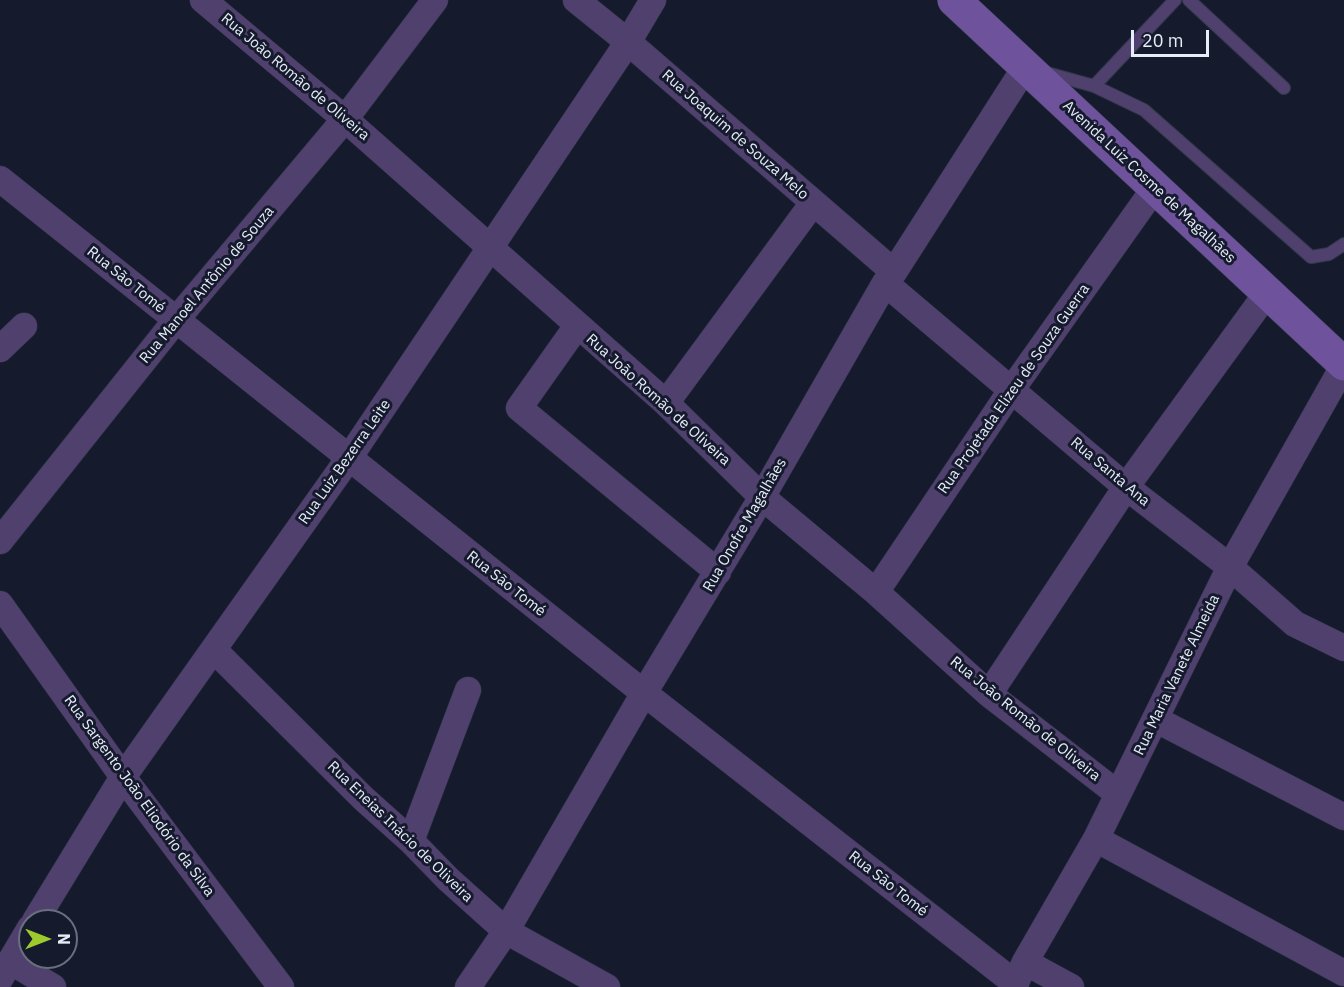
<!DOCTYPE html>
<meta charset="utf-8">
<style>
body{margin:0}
#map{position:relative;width:1344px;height:987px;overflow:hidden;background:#151b2d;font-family:"IBM Plex Sans",sans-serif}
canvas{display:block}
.north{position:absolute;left:18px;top:909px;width:60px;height:60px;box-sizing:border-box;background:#151b2d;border:2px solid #696f7f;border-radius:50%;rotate:90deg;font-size:16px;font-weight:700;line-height:24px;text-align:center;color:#e7ecf9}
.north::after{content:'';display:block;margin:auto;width:21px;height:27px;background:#9fca2e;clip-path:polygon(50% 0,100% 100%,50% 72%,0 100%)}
.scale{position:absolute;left:1131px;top:30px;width:78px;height:27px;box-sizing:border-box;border:3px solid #e7ecf9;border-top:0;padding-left:8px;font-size:18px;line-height:21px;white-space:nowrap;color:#e7ecf9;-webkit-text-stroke:4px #151b2d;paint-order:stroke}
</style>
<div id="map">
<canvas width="1344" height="987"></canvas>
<div class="north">N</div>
<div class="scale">20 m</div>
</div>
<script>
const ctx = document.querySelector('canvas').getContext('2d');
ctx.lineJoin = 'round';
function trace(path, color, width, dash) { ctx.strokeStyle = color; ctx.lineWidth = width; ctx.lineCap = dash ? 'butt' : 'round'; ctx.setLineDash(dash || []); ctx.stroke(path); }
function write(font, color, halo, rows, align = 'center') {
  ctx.font = font + ' "IBM Plex Sans",sans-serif'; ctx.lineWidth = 6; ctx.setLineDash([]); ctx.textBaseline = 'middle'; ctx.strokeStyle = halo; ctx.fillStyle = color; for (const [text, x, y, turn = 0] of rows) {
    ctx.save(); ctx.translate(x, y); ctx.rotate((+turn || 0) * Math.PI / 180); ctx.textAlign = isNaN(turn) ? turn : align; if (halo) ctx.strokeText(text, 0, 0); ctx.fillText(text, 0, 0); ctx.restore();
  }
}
const lane = new Path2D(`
 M1189,0L1284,88
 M1047,73L1094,86L1144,110L1311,257L1329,254L1344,244
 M1094,86L1175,0`);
const street = new Path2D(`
 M203,0L345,119L666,403L762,497L876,592L989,694L1118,794
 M576,0L628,42L894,272
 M0,179L644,693L1016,984
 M885,283L1126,487L1230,567L1295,624L1344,648
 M577,326L519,408L718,572
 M0,349L24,326
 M666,403L813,203
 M0,541L176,320L345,119L435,0
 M876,592L1012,389L1154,189
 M0,604L123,777L281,987
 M214,650L364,799L411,841L448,879L506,931L607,987
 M989,694L1126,487L1267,293
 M1155,719L1344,817
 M1096,839L1344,973
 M411,841L468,690
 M35,921L123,777L349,458L628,42L653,0
 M10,961L53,987
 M1025,962L1071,987
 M0,979L30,928
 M468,987L506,931L644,693L762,497L885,283L894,272L1026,66
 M1014,987L1025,962L1096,839L1230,567L1344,365`);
const secondary = new Path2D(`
 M954,0L1344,364`);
const streetNames = [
 ["Rua João Romão de Oliveira",295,77,40],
 ["Rua Joaquim de Souza Melo",735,135,41],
 ["Avenida Luiz Cosme de Magalhães",1149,182,43],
 ["Rua São Tomé",126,280,39],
 ["Rua Manoel Antônio de Souza",207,285,-50],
 ["Rua Projetada Elizeu de Souza Guerra",1014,389,-55],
 ["Rua João Romão de Oliveira",658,400,42],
 ["Rua Luiz Bezerra Leite",345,462,-55],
 ["Rua Santa Ana",1110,472,40],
 ["Rua Onofre Magalhães",745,525,-60],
 ["Rua São Tomé",506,584,38],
 ["Rua Maria Vanete Almeida",1177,675,-64],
 ["Rua João Romão de Oliveira",1025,719,39],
 ["Rua Sargento João Eliodório da Silva",139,796,54],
 ["Rua Eneias Inácio de Oliveira",400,832,44],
 ["Rua São Tomé",888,884,38]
];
trace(lane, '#32384a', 14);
trace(street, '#32384a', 27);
trace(secondary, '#32384a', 34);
trace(lane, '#50406e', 12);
trace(street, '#50406e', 26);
trace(secondary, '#6e539c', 33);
write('15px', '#e7ecf9', '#151b2d', streetNames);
</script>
